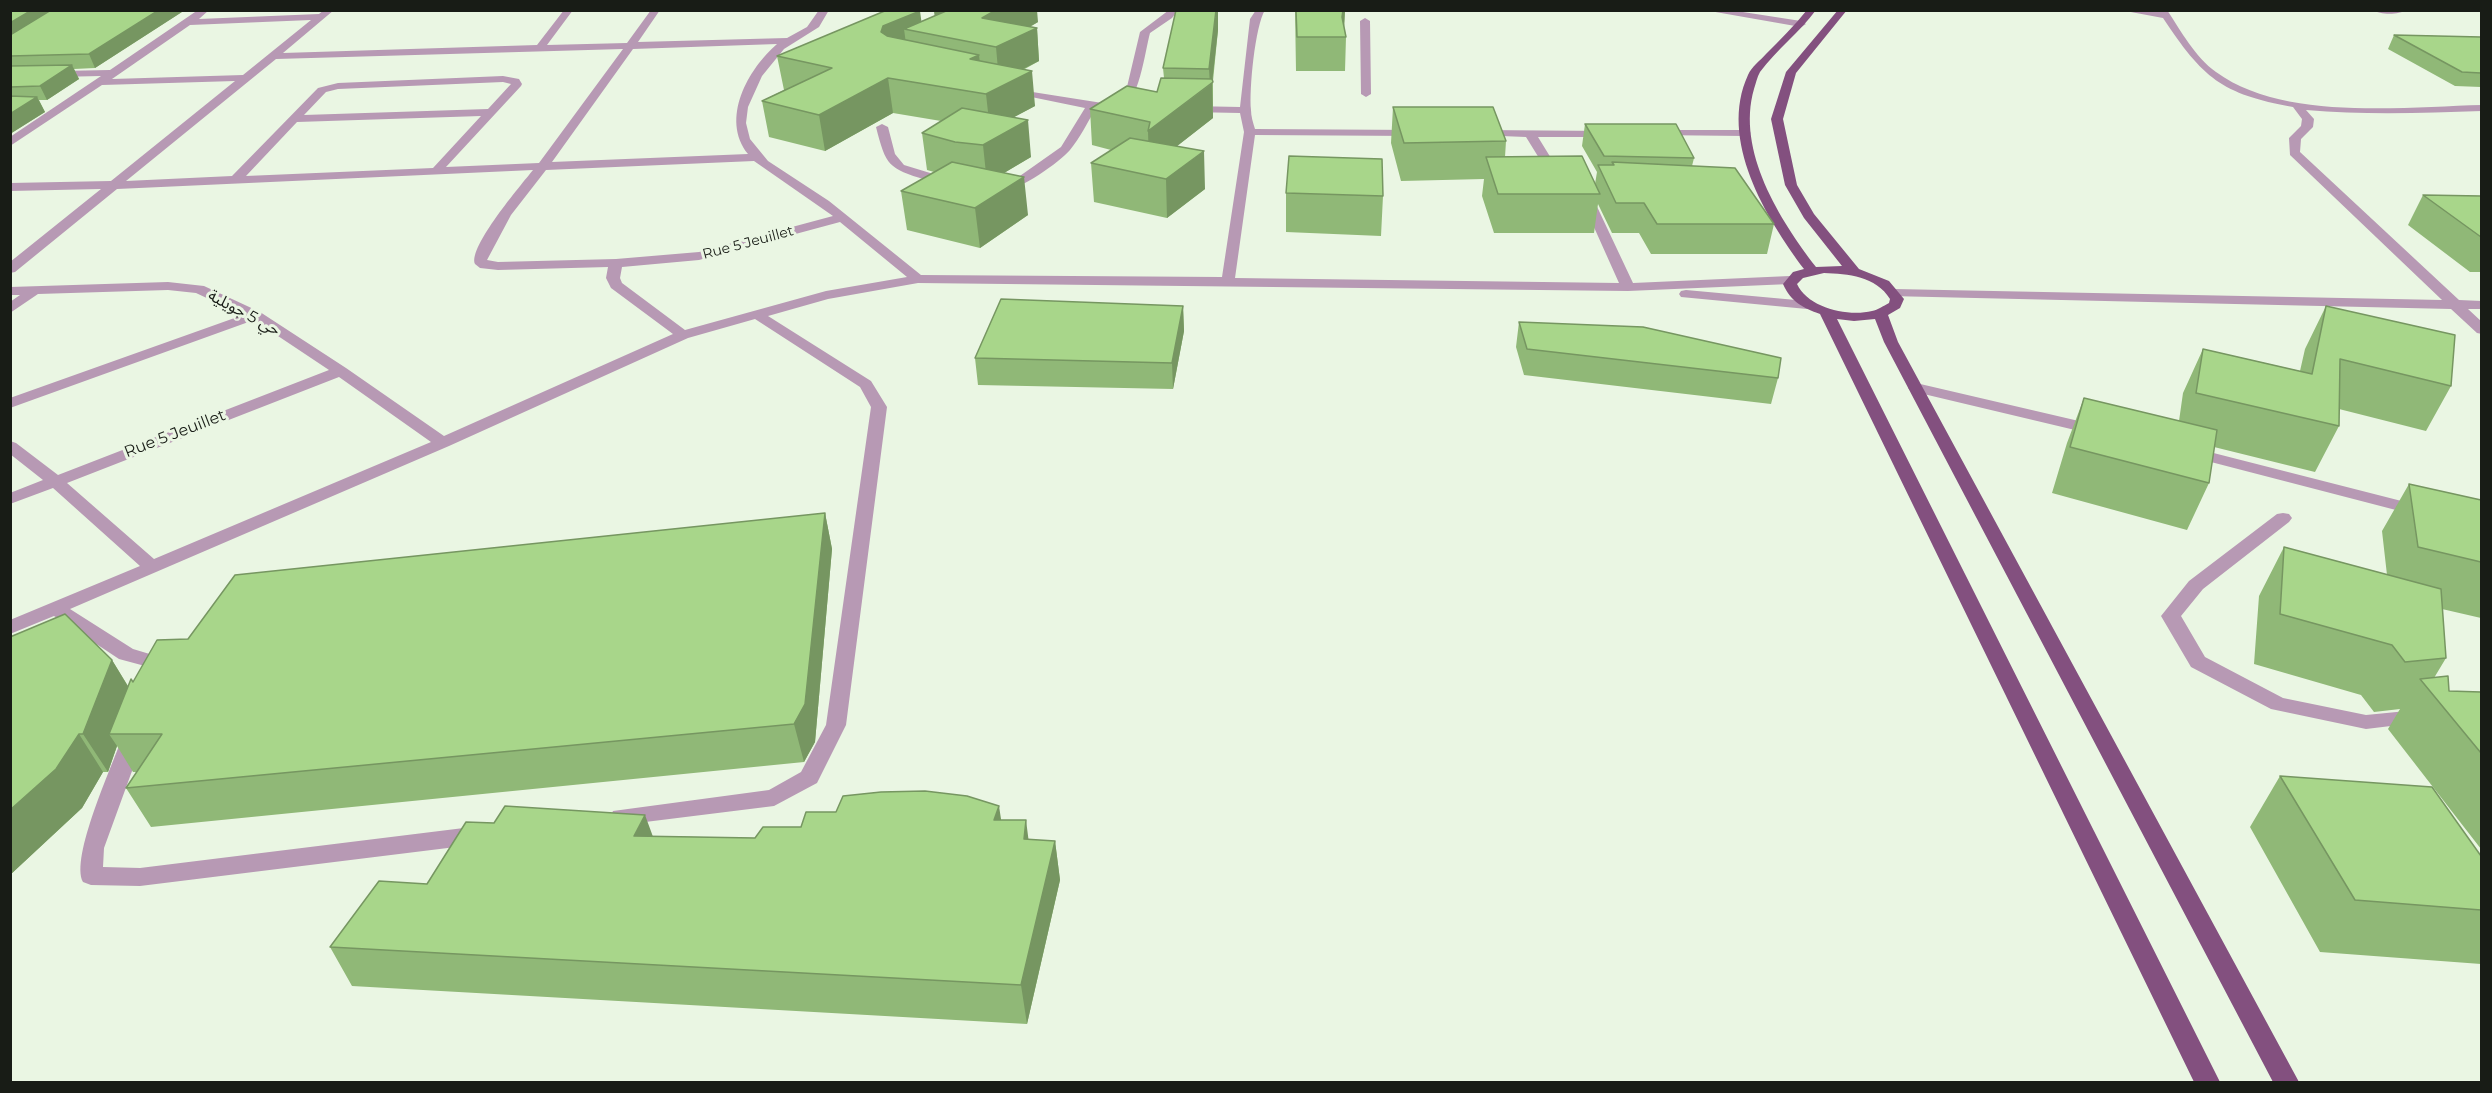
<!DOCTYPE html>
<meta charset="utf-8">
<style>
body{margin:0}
#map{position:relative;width:2492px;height:1093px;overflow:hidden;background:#eaf6e3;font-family:Montserrat,sans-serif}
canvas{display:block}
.frame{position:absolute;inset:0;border:12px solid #181c16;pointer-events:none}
</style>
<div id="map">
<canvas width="2492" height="1093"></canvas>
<div class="frame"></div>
</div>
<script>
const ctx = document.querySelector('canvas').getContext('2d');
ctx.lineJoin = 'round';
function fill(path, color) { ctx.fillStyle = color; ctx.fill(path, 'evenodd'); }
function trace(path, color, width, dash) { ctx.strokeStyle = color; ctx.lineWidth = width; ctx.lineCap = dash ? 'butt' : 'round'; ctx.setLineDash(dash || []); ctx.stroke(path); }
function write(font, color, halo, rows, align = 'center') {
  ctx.font = font + ' Montserrat,"Noto Sans Arabic",sans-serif'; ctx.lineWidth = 6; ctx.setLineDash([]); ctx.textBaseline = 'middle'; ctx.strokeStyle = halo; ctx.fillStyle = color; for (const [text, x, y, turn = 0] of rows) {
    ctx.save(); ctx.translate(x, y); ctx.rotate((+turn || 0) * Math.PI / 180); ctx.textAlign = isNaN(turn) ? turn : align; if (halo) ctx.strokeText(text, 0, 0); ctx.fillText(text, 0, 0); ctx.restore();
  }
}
const minor = new Path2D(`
 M198,10H209L199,19L319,14L324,10H334L283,53L537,45L564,10H573L547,45L627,43L651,10H660L638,42L787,38L807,27L819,10H829L819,27L784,49L762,76L748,107L746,123L750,139L768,161L829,201L921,275L1222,277L1244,132L1240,113L1190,112L1184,109L1190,106L1240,107L1250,19L1256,10H1265C1255,26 1249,90 1251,110C1251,116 1253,123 1255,129L1416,130L1422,133L1416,136L1255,135L1235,278L1619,283L1580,196L1586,192L1592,196L1633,283L1790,276L1797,280L1790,284L1628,291L918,283L828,299L768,316L871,381L887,407L846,725L817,783L774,806L621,825L613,823L610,817L613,811L769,790L801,772L826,725L871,407L860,387L755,319L688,338L449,446L70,609L133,649L163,658L166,663L159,683L152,685L145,683L142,678L145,666L119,659L54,616L10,634V620L140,566L53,488L10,504V493L43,480L10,454V441L16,443L58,475L329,370L254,320L10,408V398L243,315L196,293L168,290L38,294L10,313V302L20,295H10V287L168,282L204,286L260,312L346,368L444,436L673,334L611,288L606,278L608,267L498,270L480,268L475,264C468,247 521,185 533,170L117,189L15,272L10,273V262L101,189L10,191V183L111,181L235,81L102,85L10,146V137L101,76L10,78V72L110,70ZM311,20L243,75L112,79L190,25ZM777,44C748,69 720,119 748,154L552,162L633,49ZM623,49L539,163L446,167L521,86L522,84L519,79L503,76L338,83L318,88L232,176L126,181L276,59ZM503,82L511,84L488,109L304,115L326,92L338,89ZM481,116L433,168L246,176L297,122ZM754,161L833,216L699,252L616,259L498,262L487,260L511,215L546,170ZM840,222L907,277L826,291L685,330L622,283L620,278L622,267L699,260ZM339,377L431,442L154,559L67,483Z
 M1169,10H1178L1172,18L1150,33C1145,51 1139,104 1119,111C1113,113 1102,110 1095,110C1087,123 1080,138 1070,150C1060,162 1015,194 999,191V185L1017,178L1061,147L1085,108L1007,92V88L1115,105L1126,91L1140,32Z
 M1704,10H1730L1801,21L1806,24L1801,27Z
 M2120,10H2167C2181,31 2195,57 2216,72C2283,121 2402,107 2482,105V111C2423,113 2365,115 2306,110L2314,119L2313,127L2301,139L2300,152L2459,300L2482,301V309H2468L2482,322V334L2477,333L2451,309L1889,296L1887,293L1889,290L1894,289L2442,300L2290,155L2289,138L2301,126L2302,119L2293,107C2221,94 2203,78 2163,18Z
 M2373,10H2406C2399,15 2380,15 2373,10Z
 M1365,18L1370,21L1371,94L1366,97L1361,94L1360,21Z
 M882,124L888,127L895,154L904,165L953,180V186C944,188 935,182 926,180C888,168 886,166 876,127Z
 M1480,130L1608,131L1614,134L1608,137H1538L1562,176L1556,180L1552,179L1526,137L1476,135L1474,133Z
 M1657,130H1745L1751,133L1745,136L1653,135L1651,133Z
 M1686,290L1807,301L1814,305L1807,309L1681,297L1679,294L1681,291Z
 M1916,383L2096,425L2104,430L2096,435L1911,391L1908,388L1911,385Z
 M2190,447L2425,507L2428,511L2425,515L2419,516L2184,455L2182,452L2184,449Z
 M2283,513L2289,514L2292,518L2289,522L2203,589L2181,616L2205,657L2283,698L2366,715L2417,710L2424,712L2427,717L2424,722L2366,729L2271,709L2191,667L2161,616L2189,581L2277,514Z
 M133,731L140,733L144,738L104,848L103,867L140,868L480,826L488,829L491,835L488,841L480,844L140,886L91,885L83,882C70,858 112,766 122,738L126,733Z`);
const major = new Path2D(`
 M1807,10H1816C1800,32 1776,50 1760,72C1757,77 1756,83 1754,89C1736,151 1780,220 1816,267L1842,266L1804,218L1785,185L1771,119L1786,72L1838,10H1847L1796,73L1783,119L1797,185L1814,214L1859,269L1889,281L1904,299L1900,308L1888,315L1898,342L2299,1082H2273L1884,342L1875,319L1854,321L1837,319L2220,1082H2194L1820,314C1803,308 1791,302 1783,284L1793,272L1804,269C1766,218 1718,140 1748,75C1752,66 1760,61 1766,54C1780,40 1794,26 1807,10ZM1824,273C1848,274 1876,276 1890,299L1889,303C1883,306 1878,310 1872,311C1848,317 1808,308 1797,284L1803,278Z`);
const wall = new Path2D(`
 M10,10H185L95,68L74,69L79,79L47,100H39L45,112L10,134Z
 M934,10L1038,22L1030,27L1037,28L1039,61L1023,70L1035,106L1014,117L1031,157L1004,173L1028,215L980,248L907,230L901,191L934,172L927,170L922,133L941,121L893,113L825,151L769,137L762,101L784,90L777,56L922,21L935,16Z
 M1295,10H1345L1344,27L1346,37L1345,71H1296Z
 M1218,30L1213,81V118L1177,146L1205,189L1167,218L1094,202L1091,163L1111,150L1092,145L1090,109L1157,92L1164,78L1163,68Z
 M2394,35L2481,37V87L2455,86L2388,49Z
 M1393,107L1506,141L1505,157L1595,184L1597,172L1582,146L1585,124L1694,158L1692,166L1774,224L1767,254H1651L1639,233H1612L1598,204L1594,233H1494L1482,196L1484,179L1401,181L1391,143Z
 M1286,193L1383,196L1381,236L1286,232Z
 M2423,195L2481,196V272H2470L2408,225Z
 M1183,306L1184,331L1173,389L978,385L975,358Z
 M2326,306L2451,386L2426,431L2339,409V426L2315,472L2214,447L2209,483L2187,530L2052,493L2067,443L2084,398L2179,421L2183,393L2203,349L2300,371L2305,349Z
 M1519,322L1778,378L1771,404L1524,375L1516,347Z
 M2409,484L2481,500V618L2442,609L2446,658L2434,678L2449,691L2481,692V849L2388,729L2400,709L2374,712L2361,695L2254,664L2259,596L2284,547L2387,575L2382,531Z
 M825,513L832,549L815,742L804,762L151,827L126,788L137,772H133L117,746L108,772H103L82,808L10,875L112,660L128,686L188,639Z
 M2280,776L2481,856V964L2320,952L2250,827Z
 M1001,820L1028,840L1055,841L1060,880L1027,1024L352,986L330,947L427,884L653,836L755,838L801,827Z`);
const shadedWall = new Path2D(`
 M32,10H60L10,40V23Z
 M159,10H185L95,68L89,54Z
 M934,10H947L937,36Z
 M996,10H1037L1038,22L993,47L982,18Z
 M1216,10H1218V30L1212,83L1213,118L1149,168L1148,131L1210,85L1209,69Z
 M1343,10H1345L1344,29L1342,17Z
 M920,11L923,33L904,29L907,51L881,32L883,26Z
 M1037,28L1039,61L999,81L996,47Z
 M979,55L983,89L970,59Z
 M72,65L79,79L47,100L40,86Z
 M1032,71L1035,106L990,130L986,94Z
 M888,78L893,113L825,151L819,115Z
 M37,97L45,112L10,134V114Z
 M1028,120L1031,157L987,183L983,145Z
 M1204,151L1205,189L1167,218L1166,179Z
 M1024,177L1028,215L980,248L975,208Z
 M1183,306L1184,331L1173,389L1172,363Z
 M825,513L832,549L815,742L804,762L794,724Z
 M112,660L135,698L109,734L117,746L108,772L83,734Z
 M79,734L103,772L82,808L10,875V810Z
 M999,806L1005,845L994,820Z
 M645,815L659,853L634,836Z
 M1026,820L1031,859L1024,839Z
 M1055,841L1060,880L1027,1024L1021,985Z`);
const building = new Path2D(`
 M10,10H32L10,23Z
 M51,10H159L89,54L10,56V35Z
 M887,10L920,11L883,26L881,32L887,36L979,55L970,59L1032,71L986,94L888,78L819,115L762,101L832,68L777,56Z
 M946,10H996L982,18L1037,28L996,47L904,29L946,11Z
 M1176,10H1216L1209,69L1163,68Z
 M1296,10H1343L1342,17L1346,37H1297Z
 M2394,35L2481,37V73L2462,72Z
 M72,65L40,86L10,87V66Z
 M1161,78L1212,79L1213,82L1148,131L1150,122L1090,109L1127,86L1157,92Z
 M10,96L37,97L10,114Z
 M1393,107H1493L1506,141L1404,143Z
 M962,108L1028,120L983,145L955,142L922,133Z
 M1585,124H1676L1694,158L1604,156Z
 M1130,138L1204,151L1166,179L1091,163Z
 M1289,156L1382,159L1383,196L1286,193Z
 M1582,156L1600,194H1498L1486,157Z
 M952,162L1024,177L975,208L901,191Z
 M1612,162L1735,168L1774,224H1657L1644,203H1616L1598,165H1614Z
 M2423,195L2481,196V237Z
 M1001,299L1183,306L1172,363L975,358Z
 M2326,306L2455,335L2451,386L2340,359L2339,426L2196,393L2203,349L2312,374Z
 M1519,322L1643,327L1781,358L1778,378L1527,349Z
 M2084,398L2217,430L2209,483L2070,447Z
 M2409,484L2481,500V562L2418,547Z
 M825,513L805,704L794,724L126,788L162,734H109L131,679L133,682L157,640L188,639L235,575Z
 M2284,547L2441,589L2446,658L2405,662L2392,645L2280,614Z
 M65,614L112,660L83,734H79L56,769L10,810V637Z
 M2448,676L2449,691L2481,692V753L2420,679Z
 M2280,776L2432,787L2481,856V910L2355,900Z
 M925,791L967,796L999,806L994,820H1026L1024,839L1055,841L1021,985L330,947L379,881L427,884L466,822L494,823L505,806L645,815L634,836L755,838L763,827H801L806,812H836L843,796L881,792Z`);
const farStreetnames = [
 ["Rue 5 Jeuillet",748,243,-15]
];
const streetNames = [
 ["حي 5 جويلية",244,313,28],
 ["Rue 5 Jeuillet",175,434,-21]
];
fill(minor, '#b799b4');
fill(major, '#83507f');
fill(wall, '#90b877');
fill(shadedWall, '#769661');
fill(building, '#a8d68a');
trace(building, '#769661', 1.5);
write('14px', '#181c16', '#eaf6e3', farStreetnames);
write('16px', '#181c16', '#eaf6e3', streetNames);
</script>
